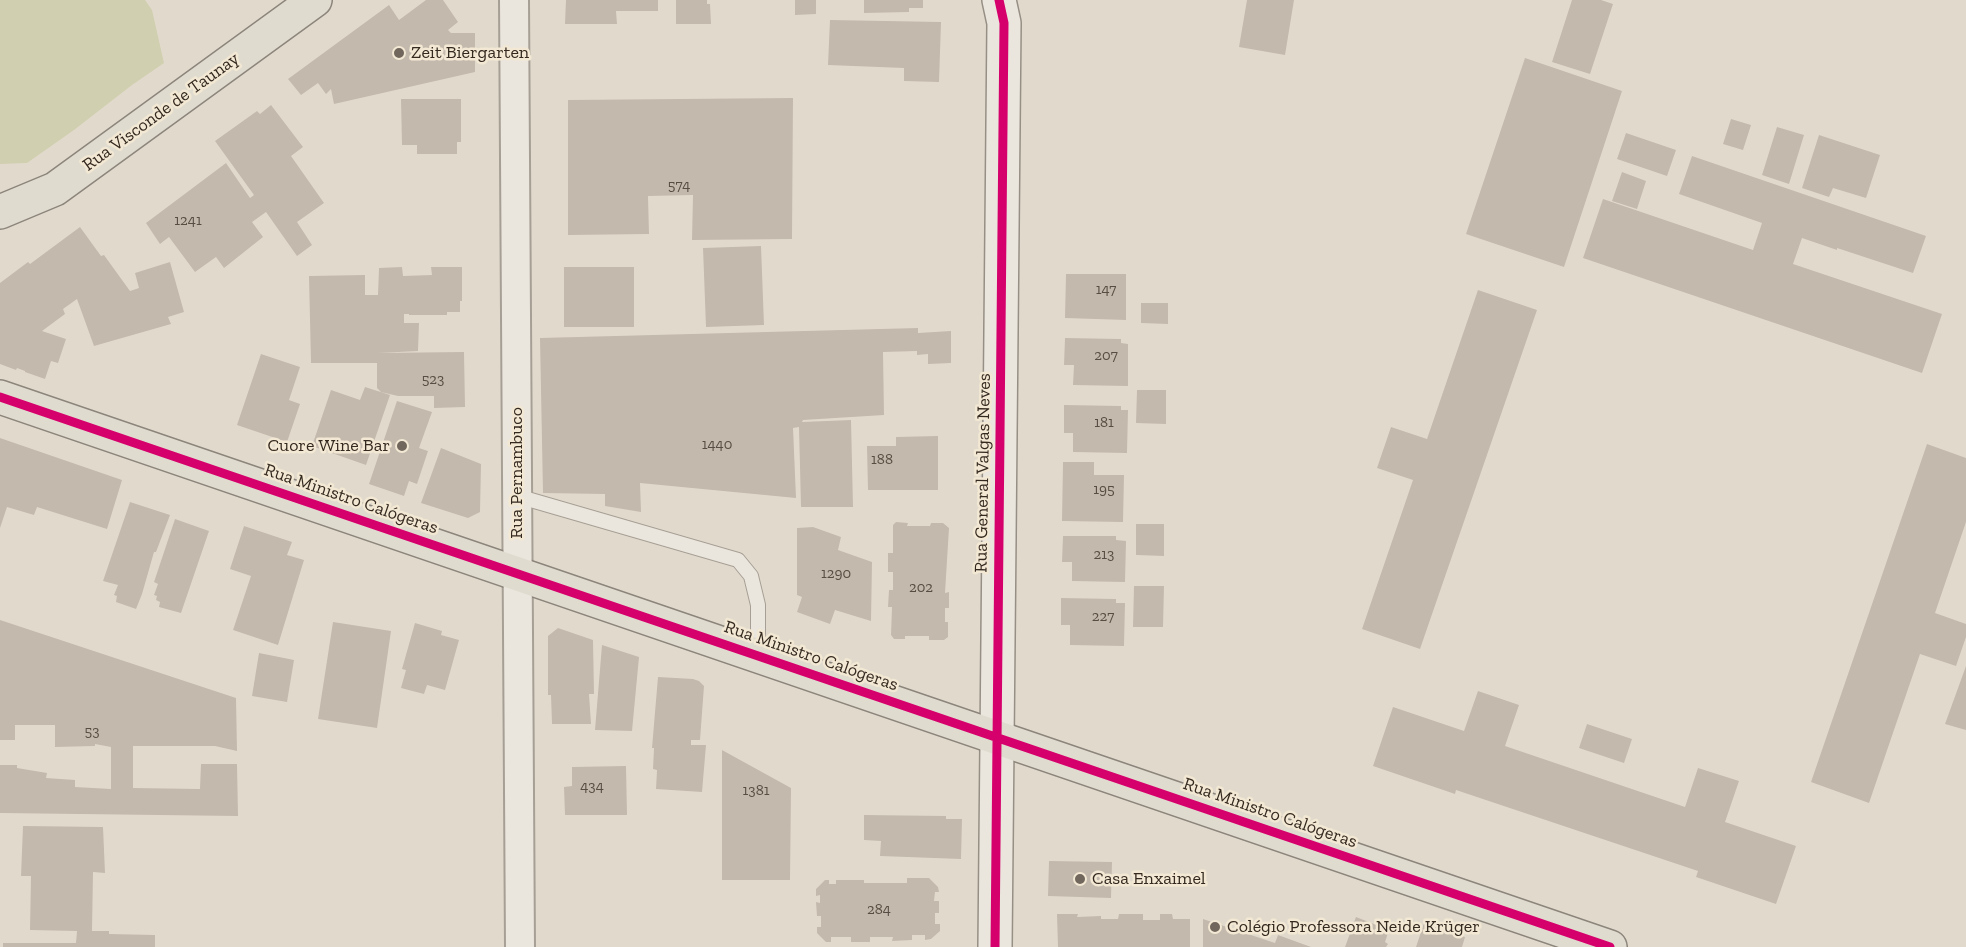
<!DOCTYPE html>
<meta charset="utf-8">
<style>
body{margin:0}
canvas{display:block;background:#e1dacc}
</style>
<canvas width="1966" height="947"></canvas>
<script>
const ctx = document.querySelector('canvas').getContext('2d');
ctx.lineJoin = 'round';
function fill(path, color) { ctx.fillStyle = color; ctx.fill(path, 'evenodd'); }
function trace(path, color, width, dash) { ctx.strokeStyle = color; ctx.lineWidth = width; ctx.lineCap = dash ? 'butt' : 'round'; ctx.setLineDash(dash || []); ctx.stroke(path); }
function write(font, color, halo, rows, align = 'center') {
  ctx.font = font + ' "Zilla Slab",serif'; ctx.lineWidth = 5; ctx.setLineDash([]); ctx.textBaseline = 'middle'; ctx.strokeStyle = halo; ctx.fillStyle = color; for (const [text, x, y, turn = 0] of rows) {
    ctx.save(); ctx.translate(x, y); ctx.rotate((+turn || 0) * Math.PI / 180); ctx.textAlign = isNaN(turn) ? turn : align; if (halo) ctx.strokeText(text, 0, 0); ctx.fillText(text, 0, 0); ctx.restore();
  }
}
const green = new Path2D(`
 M0,0H145L152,10L164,63L132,85L74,130L27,163L0,164Z`);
const building = new Path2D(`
 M426,0H443L458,22L448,30L451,33H475V72L334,104L331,89L326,94L318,83L301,95L288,79L389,5L399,20Z
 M566,0H658V11H616L617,24H565Z
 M676,0H707V4H710L711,24H676Z
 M795,0H816V14L795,15Z
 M864,0H923V8H909V12L864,13Z
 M1247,0H1294L1285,55L1239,47Z
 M1572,0H1601L1613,4L1590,74L1552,62Z
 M830,20L941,22L939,82L904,81V68L828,65Z
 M1525,58L1622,91L1564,267L1466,234Z
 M793,98L792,239L692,240L693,195L648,196L649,234L568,235V100Z
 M401,99H461V142H457V154H417V145H402Z
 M271,105L303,147L291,156L324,203L297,222L312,245L297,256L266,212L252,222L263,237L224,268L216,257L195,272L169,237L160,244L146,223L226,163L250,198L254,195L215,141L257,111L260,114Z
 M1731,119L1751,125L1743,150L1723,144Z
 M1777,127L1804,135L1789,184L1762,175Z
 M1626,133L1676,150L1667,176L1617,159Z
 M1819,135L1880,155L1866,198L1833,188L1829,197L1802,188Z
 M1692,156L1926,236L1913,273L1837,248V250L1802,238L1793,264L1942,314L1922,373L1583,258L1603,199L1753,250L1762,223L1679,194Z
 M1622,172L1646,181L1637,209L1612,201Z
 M80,227L101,256L104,255L130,291L139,288L135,273L170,262L184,312L168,317L171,324L94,346L77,299L63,309L65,314L42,331L66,339L58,363L51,361L45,379L25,372V371L17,368L16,370L0,364V283L28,262L30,264Z
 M761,246L764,325L706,327L703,248Z
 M402,267L403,276L432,275L431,267H462V301H460V312H447V315H409V314H404V323H419L418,351L378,353L464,352L465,407L434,408V396H398L381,392L377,388V363H311L309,276L365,275V295H378L379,268Z
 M564,267H634V327H564Z
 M1066,274H1126V320L1065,318Z
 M1478,290L1537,310L1420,649L1362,629L1413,480L1377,468L1391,427L1427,439Z
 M1141,303H1168V324L1141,323Z
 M918,328V333L951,331V363L928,364V354L917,355V351L883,352L884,415L803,420L802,422L851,420L853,507H801L799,427L793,428L796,498L640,483L641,512L605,506V494L543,493L540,338Z
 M1065,338L1121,339V343L1128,344V386L1073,385L1074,365H1064Z
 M261,354L300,367L289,400L300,404L287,442L237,425Z
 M365,387L390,395L366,465L312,446L331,390L360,400Z
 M1137,390H1166V424L1136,423Z
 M397,401L432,412L419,448L428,451L417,484L409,481L404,496L369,484Z
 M1064,405L1121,406V410H1128L1127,453L1073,452V433H1064Z
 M938,436V490H868L867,446H896V437Z
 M0,438L122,480L107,529L37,507L34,515L7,507L0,528Z
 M1927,444L1966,458V522L1935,613L1966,624V637L1956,666L1920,654L1869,803L1811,782Z
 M441,448L481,464L480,512L468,518L421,503Z
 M1063,462H1094V475H1124L1123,522L1062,521Z
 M130,502L170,515L156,552H154L142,594L136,609L116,602L117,596L114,595L118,585L103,581Z
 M175,519L209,531L181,613L159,607L160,602L156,600L157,596L154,595L158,584L154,582Z
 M896,522L908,523L907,526H930L931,523H943L949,528L945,593L949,592V608H945V622H948V637L944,640H929V636H905V639H894L891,635L892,607H888L889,590H893V572H888V553H893V525Z
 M1136,524H1164V556L1136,555Z
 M244,526L292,542L287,555L304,560L278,645L233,630L251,576L230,569Z
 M813,527L841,537L838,550L872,562L871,621L835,610L830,624L797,612L802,597L797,595V528Z
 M1063,536H1116V540L1126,541L1125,582L1072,581V562H1062Z
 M1134,586H1164L1163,627H1133Z
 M1061,598L1116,599V603H1125L1124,646L1070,645V625H1061Z
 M0,620L236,698L237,751L215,746H133V788L200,789L201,764H237L238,816L0,813V765H17V768L47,773L46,778L75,780V787L111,789V747L95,744V746L55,747V725H15V740H0Z
 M333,622L391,631L377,728L318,719Z
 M415,623L442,631L441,635L459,640L445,690L427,685L424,694L401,688L406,670L402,669Z
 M558,628L593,640L594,694H589L591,724H552L551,695H548V636Z
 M602,645L639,657L632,731L595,730Z
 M259,653L294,660L287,702L252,696Z
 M1966,666V730L1945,724Z
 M658,677L693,679L699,681L704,686L700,740H691V745H706L702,792L656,789L657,770L653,769L654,748H652Z
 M1478,691L1519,705L1505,746L1685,807L1698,768L1739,781L1725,822L1796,846L1776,904L1696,877L1698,871L1456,790L1455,794L1373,766L1393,707L1464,731Z
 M1587,724L1632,739L1624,763L1579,748Z
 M722,750L791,788L790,880H722Z
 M626,766L627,815H565L564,787L572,786V767Z
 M864,815L946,816V819H962L961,859L880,856L881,841L864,840Z
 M23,826L103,827L105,873L93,872L92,931H109V934L155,935V947H3V943H76L77,931L30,930L31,876H21Z
 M1049,861L1112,862L1111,898L1048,896Z
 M907,878H929L938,887L939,892H935L934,901H939V913H935V924H940V931L931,939L925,940V935H912V940L892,941L893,937H870V942H851V937H831V942H826L817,933V927H821V916H817L816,902L820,903V895L816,896V889L825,880H829V884H836V880H864V883H907Z
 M1057,914H1078L1077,917L1101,916V919H1118L1119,914H1143V920H1160V914H1172L1173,919H1190V947H1058Z
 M1356,917L1389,930L1385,942L1388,944L1386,947H1345Z
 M1203,919L1275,943L1278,935L1311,947H1203Z
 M1424,923L1465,937L1462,947H1416Z`);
const lane = new Path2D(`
 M517,496L738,560L751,576L758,605V656`);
const street = new Path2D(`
 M514,0L520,947`);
const secondary = new Path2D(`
 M995,947L1004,23L999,0`);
const primary = new Path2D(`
 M0,212L55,189L315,0
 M0,397L1610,947`);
const cycleway = new Path2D(`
 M0,397L1610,947
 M995,947L1004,23L999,0`);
const markers = [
 [399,53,6,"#71675c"],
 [402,446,6,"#71675c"],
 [1080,879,6,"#71675c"],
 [1215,927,6,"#71675c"]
];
const numberNames = [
 ["574",679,186],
 ["1241",188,221],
 ["147",1106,290],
 ["207",1106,356],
 ["523",433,380],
 ["181",1104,423],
 ["1440",717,445],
 ["188",882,460],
 ["195",1104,490],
 ["213",1104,555],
 ["1290",836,574],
 ["202",921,588],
 ["227",1103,617],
 ["53",92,732],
 ["434",592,787],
 ["1381",756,791],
 ["284",879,910]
];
const poiNames = [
 ["Zeit Biergarten",411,53],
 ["Cuore Wine Bar",390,446,"right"],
 ["Casa Enxaimel",1092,879],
 ["Colégio Professora Neide Krüger",1227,927]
];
const streetNames = [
 ["Rua Visconde de Taunay",161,112,-36],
 ["Rua Pernambuco",517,473,-90],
 ["Rua General Valgas Neves",983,473,-89],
 ["Rua Ministro Calógeras",351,499,19],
 ["Rua Ministro Calógeras",811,656,19],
 ["Rua Ministro Calógeras",1270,813,19]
];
fill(green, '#d0cfb0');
fill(building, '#c4b9ad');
trace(lane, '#a69f95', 16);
trace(street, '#a69f95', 32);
trace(secondary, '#968f85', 36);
trace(primary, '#8c857c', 36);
trace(lane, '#eae5dd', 14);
trace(street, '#eae5dd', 28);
trace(secondary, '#eae5dd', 33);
trace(primary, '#e0dbcf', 33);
trace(cycleway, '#d6006c', 9);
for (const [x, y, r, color] of markers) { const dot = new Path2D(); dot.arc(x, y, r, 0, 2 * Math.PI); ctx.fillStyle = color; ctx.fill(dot); trace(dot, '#f2e8d3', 2); }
write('15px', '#584d42', null, numberNames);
write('18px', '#34291f', '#f2e8d3', poiNames, 'left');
write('18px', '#34291f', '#f2e8d3', streetNames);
</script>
